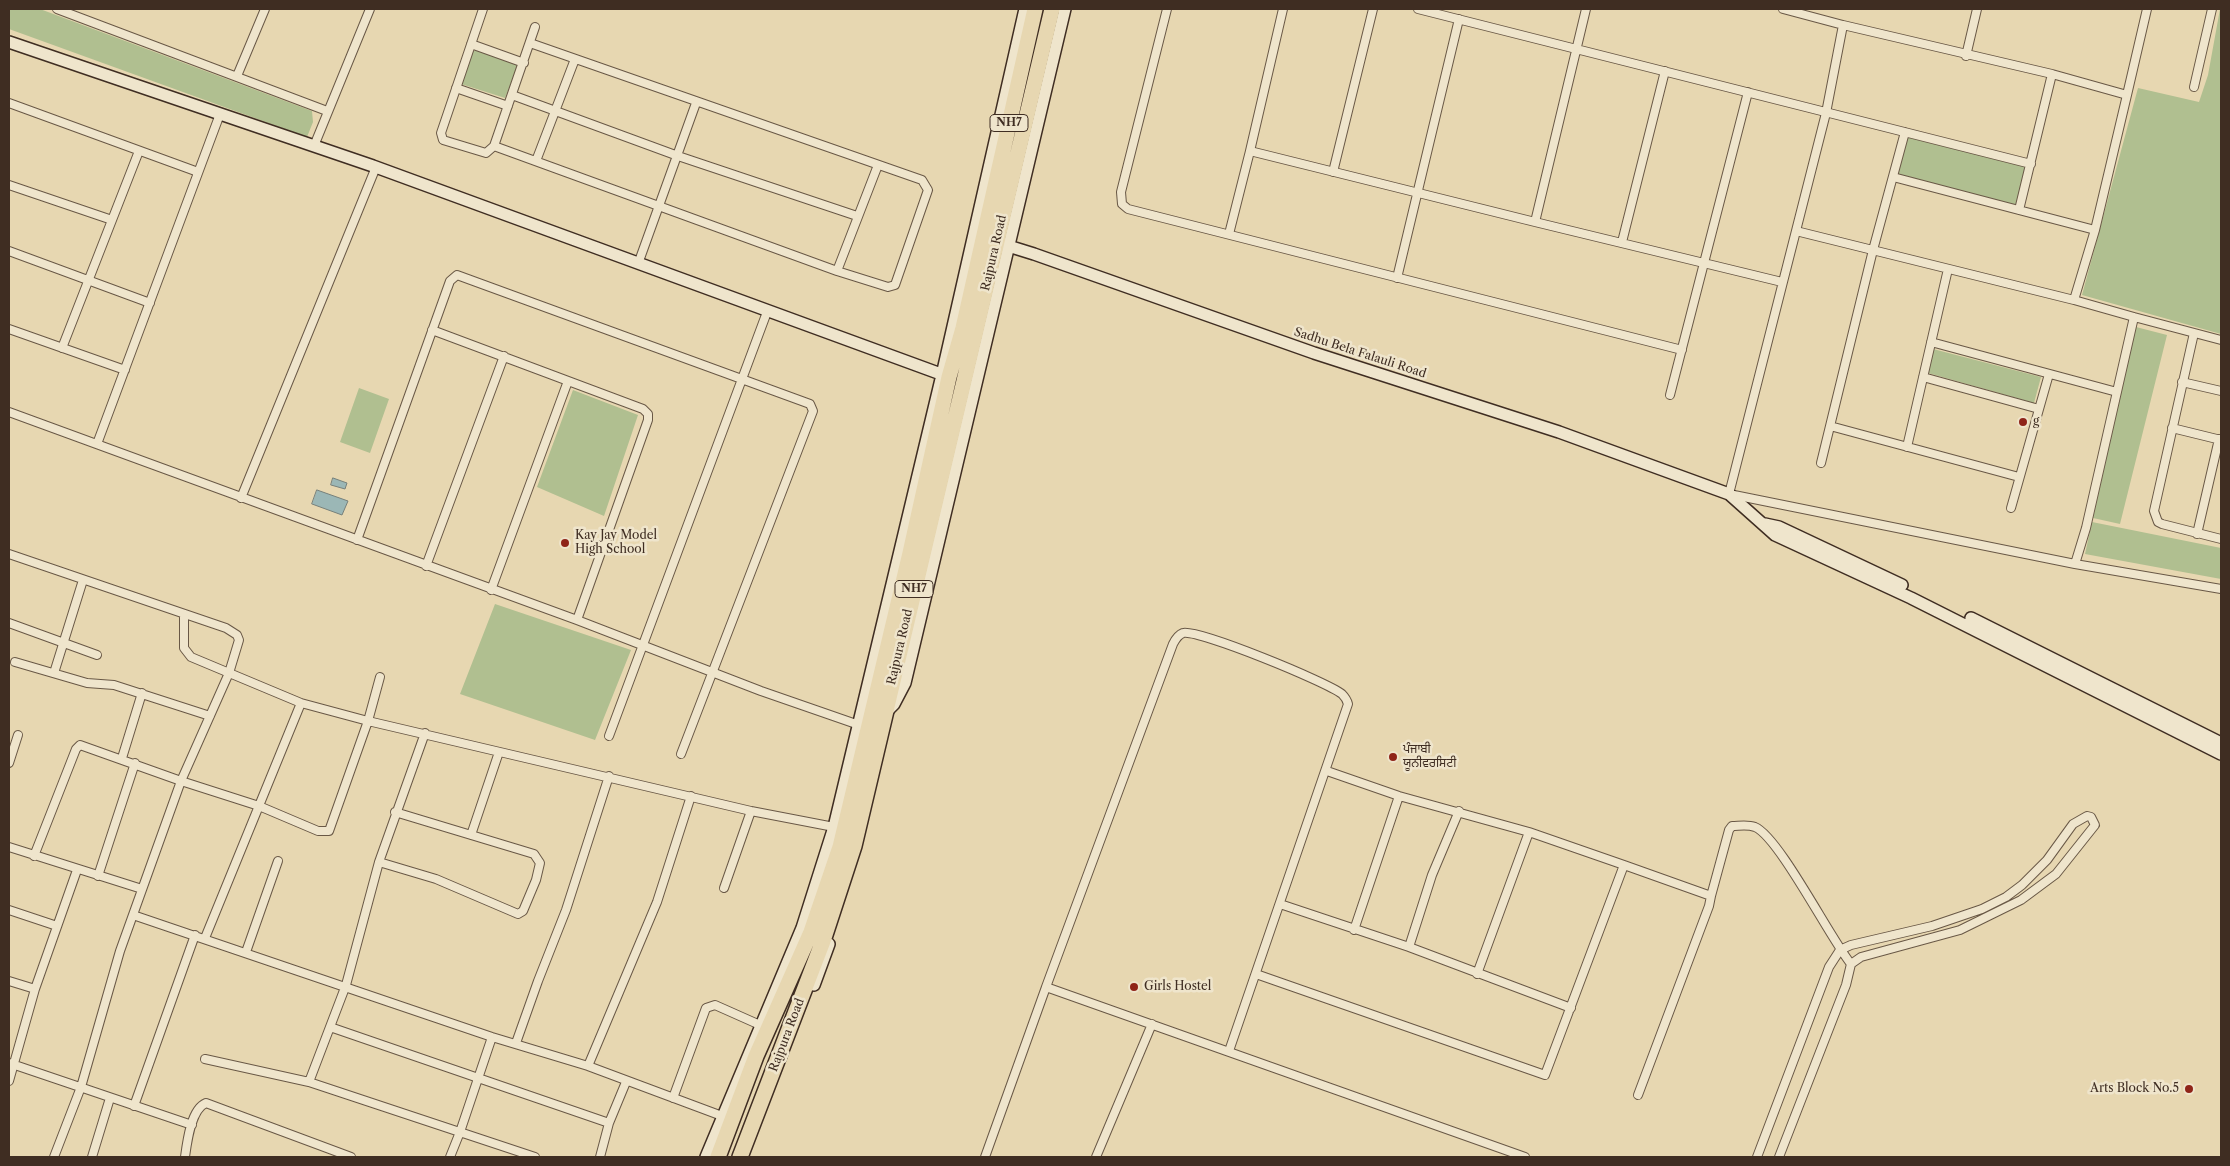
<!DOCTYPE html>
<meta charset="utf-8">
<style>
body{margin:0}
#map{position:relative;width:2230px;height:1166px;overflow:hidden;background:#e7d7b1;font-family:"Libre Caslon Text",serif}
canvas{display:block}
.frame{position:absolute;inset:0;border:10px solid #3f2d22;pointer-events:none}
</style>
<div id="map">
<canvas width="2230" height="1166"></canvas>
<div class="frame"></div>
</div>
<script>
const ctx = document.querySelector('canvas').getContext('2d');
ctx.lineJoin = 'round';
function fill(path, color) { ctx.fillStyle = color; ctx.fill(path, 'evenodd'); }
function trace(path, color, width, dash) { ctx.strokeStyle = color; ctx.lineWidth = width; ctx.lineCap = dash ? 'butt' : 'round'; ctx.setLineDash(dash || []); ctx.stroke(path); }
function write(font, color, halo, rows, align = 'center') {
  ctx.font = font + ' "Libre Caslon Text","Noto Sans Gurmukhi",serif'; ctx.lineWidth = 5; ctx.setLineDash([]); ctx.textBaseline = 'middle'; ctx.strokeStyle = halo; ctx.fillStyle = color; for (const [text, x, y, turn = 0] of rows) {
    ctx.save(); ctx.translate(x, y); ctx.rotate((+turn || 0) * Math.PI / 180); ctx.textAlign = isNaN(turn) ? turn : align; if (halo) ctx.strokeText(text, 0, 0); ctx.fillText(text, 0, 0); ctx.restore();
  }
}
const green = new Path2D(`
 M9,9H40L312,111L313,122L307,137L9,29Z
 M2220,9H2221V334L2082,295L2138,88L2199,102L2208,75Z
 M476,50L518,65L505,98L461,84L471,52Z
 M1908,137L2027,166L2016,206L1898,174Z
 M2136,327L2167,335L2120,524L2093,518Z
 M1933,349L2041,377L2034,403L1928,373Z
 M359,388L389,399L370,453L340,442Z
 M573,390L638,415L604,516L537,487Z
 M2092,522L2221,548V579L2085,554Z
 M495,604L631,650L595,740L460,694Z`);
const water = new Path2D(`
 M333,478L347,483L345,489L331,485Z
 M317,490L348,501L342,515L312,504Z`);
const street = new Path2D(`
 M57,9L327,111
 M483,9L441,133L443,140L486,153L494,146L837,271L888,287L895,285L928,190L922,180L530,43
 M1167,9L1121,192L1122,204L1128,209L1682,350
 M1283,9L1250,151L1535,222
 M1418,9L2031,164
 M1586,9L1535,222L1782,282
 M1783,9L1843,25
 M471,44L524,63
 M1966,56L1977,9
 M237,76L265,9
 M2194,87L2212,9
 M456,88L508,106
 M512,95L678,156L857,216
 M2127,95L2147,9
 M9,103L198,172
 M314,146L370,9
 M494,146L535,27
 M536,161L575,59
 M1333,172L1373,9
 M1893,177L2095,230
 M9,185L112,220
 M2019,210L2052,74
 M1796,231L2074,300
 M1229,234L1250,151
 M1622,242L1665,71
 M9,251L150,303
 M638,264L696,103
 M837,271L878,165
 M1397,278L1459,19
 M2134,317L2074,300L2095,230L2127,95L2052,74L1843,25L1826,113L1729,494L2075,564L2221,589
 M9,329L125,370
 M432,330L643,409L648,414V420L577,620
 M2194,333L2154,511L2158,522L2162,524L2221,539
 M1931,342L2117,392
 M62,348L139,151
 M1923,377L2039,409
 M2182,382L2221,391
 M1670,395L1748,92
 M9,412L577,620L761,691L859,725
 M1830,426L2019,477
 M2172,428L2221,440
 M97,444L220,114
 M1907,447L1948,269
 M1821,463L1873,250L1905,132
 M241,498L376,167
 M2011,508L2049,374
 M2197,534L2219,439
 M357,540L450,281L457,275L810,404L813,411L681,754
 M9,554L226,628L237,635L239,640L229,673L181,781L120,951L81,1087L54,1157
 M2075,564L2086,528L2134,317L2221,340
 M426,566L504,356
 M491,590L568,381
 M184,614V648L191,657L301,703L368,721L751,811L834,827
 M9,623L97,655
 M15,662L87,683L114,685L210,716
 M54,673L83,580
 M609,736L767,312
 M122,758L142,693
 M9,763L18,735
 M471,835L499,752
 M9,847L142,889
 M34,856L76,749L80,745L181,781L259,806L318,831H329L368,721L380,677
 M379,862L436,879L518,914L523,911L536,880L540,863L534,854L395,812
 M1624,865L1711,896L1729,830L1732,826C1739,826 1747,824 1755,827C1779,837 1830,938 1851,964
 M98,876L135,763
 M724,888L751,811
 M1280,904L1409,947L1571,1008
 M9,910L57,926
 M133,915L492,1037L588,1066L722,1116
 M1354,930L1399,796
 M205,938L301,703
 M1409,947L1432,875L1459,811
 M246,952L278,861
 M1256,974L1545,1075L1624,865L1529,832L1399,796L1327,771
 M1477,974L1529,832
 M9,981L35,989
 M1046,987L1173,644C1175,640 1178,635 1183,633C1198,629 1327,682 1342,694C1345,697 1347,700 1348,704L1229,1051
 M330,1027L609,1123
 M516,1043L538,981L566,910L609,776
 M205,1059L309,1082L535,1157
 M9,1063L192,1125
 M588,1066L657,902L691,796
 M9,1081L35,989L77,870
 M309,1082L346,985L379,862L425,733
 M1638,1095L1709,906L1711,896
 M673,1098L706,1008L715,1005L760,1025
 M134,1106L195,935
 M92,1157L110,1098
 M185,1157C187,1142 191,1109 206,1103L351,1157
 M450,1157L460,1132L492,1037
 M600,1157L609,1123L626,1082
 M985,1157L1046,987L1525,1157
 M1096,1157L1152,1024
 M1757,1157L1829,967L1840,950L1851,945L1932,926L1982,909L2006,897L2022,885L2047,860L2073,824L2087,816L2091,817L2095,825L2056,874L2021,900L1960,930L1861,957L1851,964L1846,985L1779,1157`);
const secondary = new Path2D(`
 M9,42L373,166L949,377
 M989,240L1034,254L1314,353L1559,432L1729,494L1775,535L1911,598L2221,754
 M1765,524L1779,527L1902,585
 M1971,618L2221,743
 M886,712L894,704L905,683L1065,9
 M814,985L829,944
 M706,1157L802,928L834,827L942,375L1025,9`);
const highway = new Path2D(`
 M718,1157L756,1056L811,932L840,847L910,553L949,377L963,328L1035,9
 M740,1157L823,941L854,846L1052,9`);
const markers = [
 [2023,422,5,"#8f2418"],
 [565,543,5,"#8f2418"],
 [1393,757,5,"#8f2418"],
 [1134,987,5,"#8f2418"],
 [2189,1089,5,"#8f2418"]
];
const shields = [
 [1009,123,38],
 [914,589,38]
];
const shieldNames = [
 ["NH7",1009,123],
 ["NH7",914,589]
];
const streetNames = [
 ["Rajpura Road",994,253,-77],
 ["Sadhu Bela Falauli Road",1360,353,18],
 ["Rajpura Road",900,647,-77],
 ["Rajpura Road",787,1035,-69]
];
const poiNames = [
 ["g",2033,422],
 ["Kay Jay Model",575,536],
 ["High School",575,550],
 ["ਪੰਜਾਬੀ",1403,750],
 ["ਯੂਨੀਵਰਸਿਟੀ",1403,764],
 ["Girls Hostel",1144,987],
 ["Arts Block No.5",2179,1089,"right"]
];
fill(green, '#b0bf90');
fill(water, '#9bb7b6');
trace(water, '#76807b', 1);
trace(street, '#695846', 10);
trace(secondary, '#3f2d22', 14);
trace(highway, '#3f2d22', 18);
trace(street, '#efe5cc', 8);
trace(secondary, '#efe5cc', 11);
trace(highway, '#e7d7b1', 15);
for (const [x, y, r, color] of markers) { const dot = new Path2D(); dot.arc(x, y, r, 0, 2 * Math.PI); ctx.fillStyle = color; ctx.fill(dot); trace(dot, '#efe5cc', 2); }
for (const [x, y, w] of shields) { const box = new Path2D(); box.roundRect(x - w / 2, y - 8.5, w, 17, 4); ctx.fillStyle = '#efe5cc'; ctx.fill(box); trace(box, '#3f2d22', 1); }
write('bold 11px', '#3f2d22', null, shieldNames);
write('12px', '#3f2d22', '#efe5cc', streetNames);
write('12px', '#3f2d22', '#efe5cc', poiNames, 'left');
</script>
